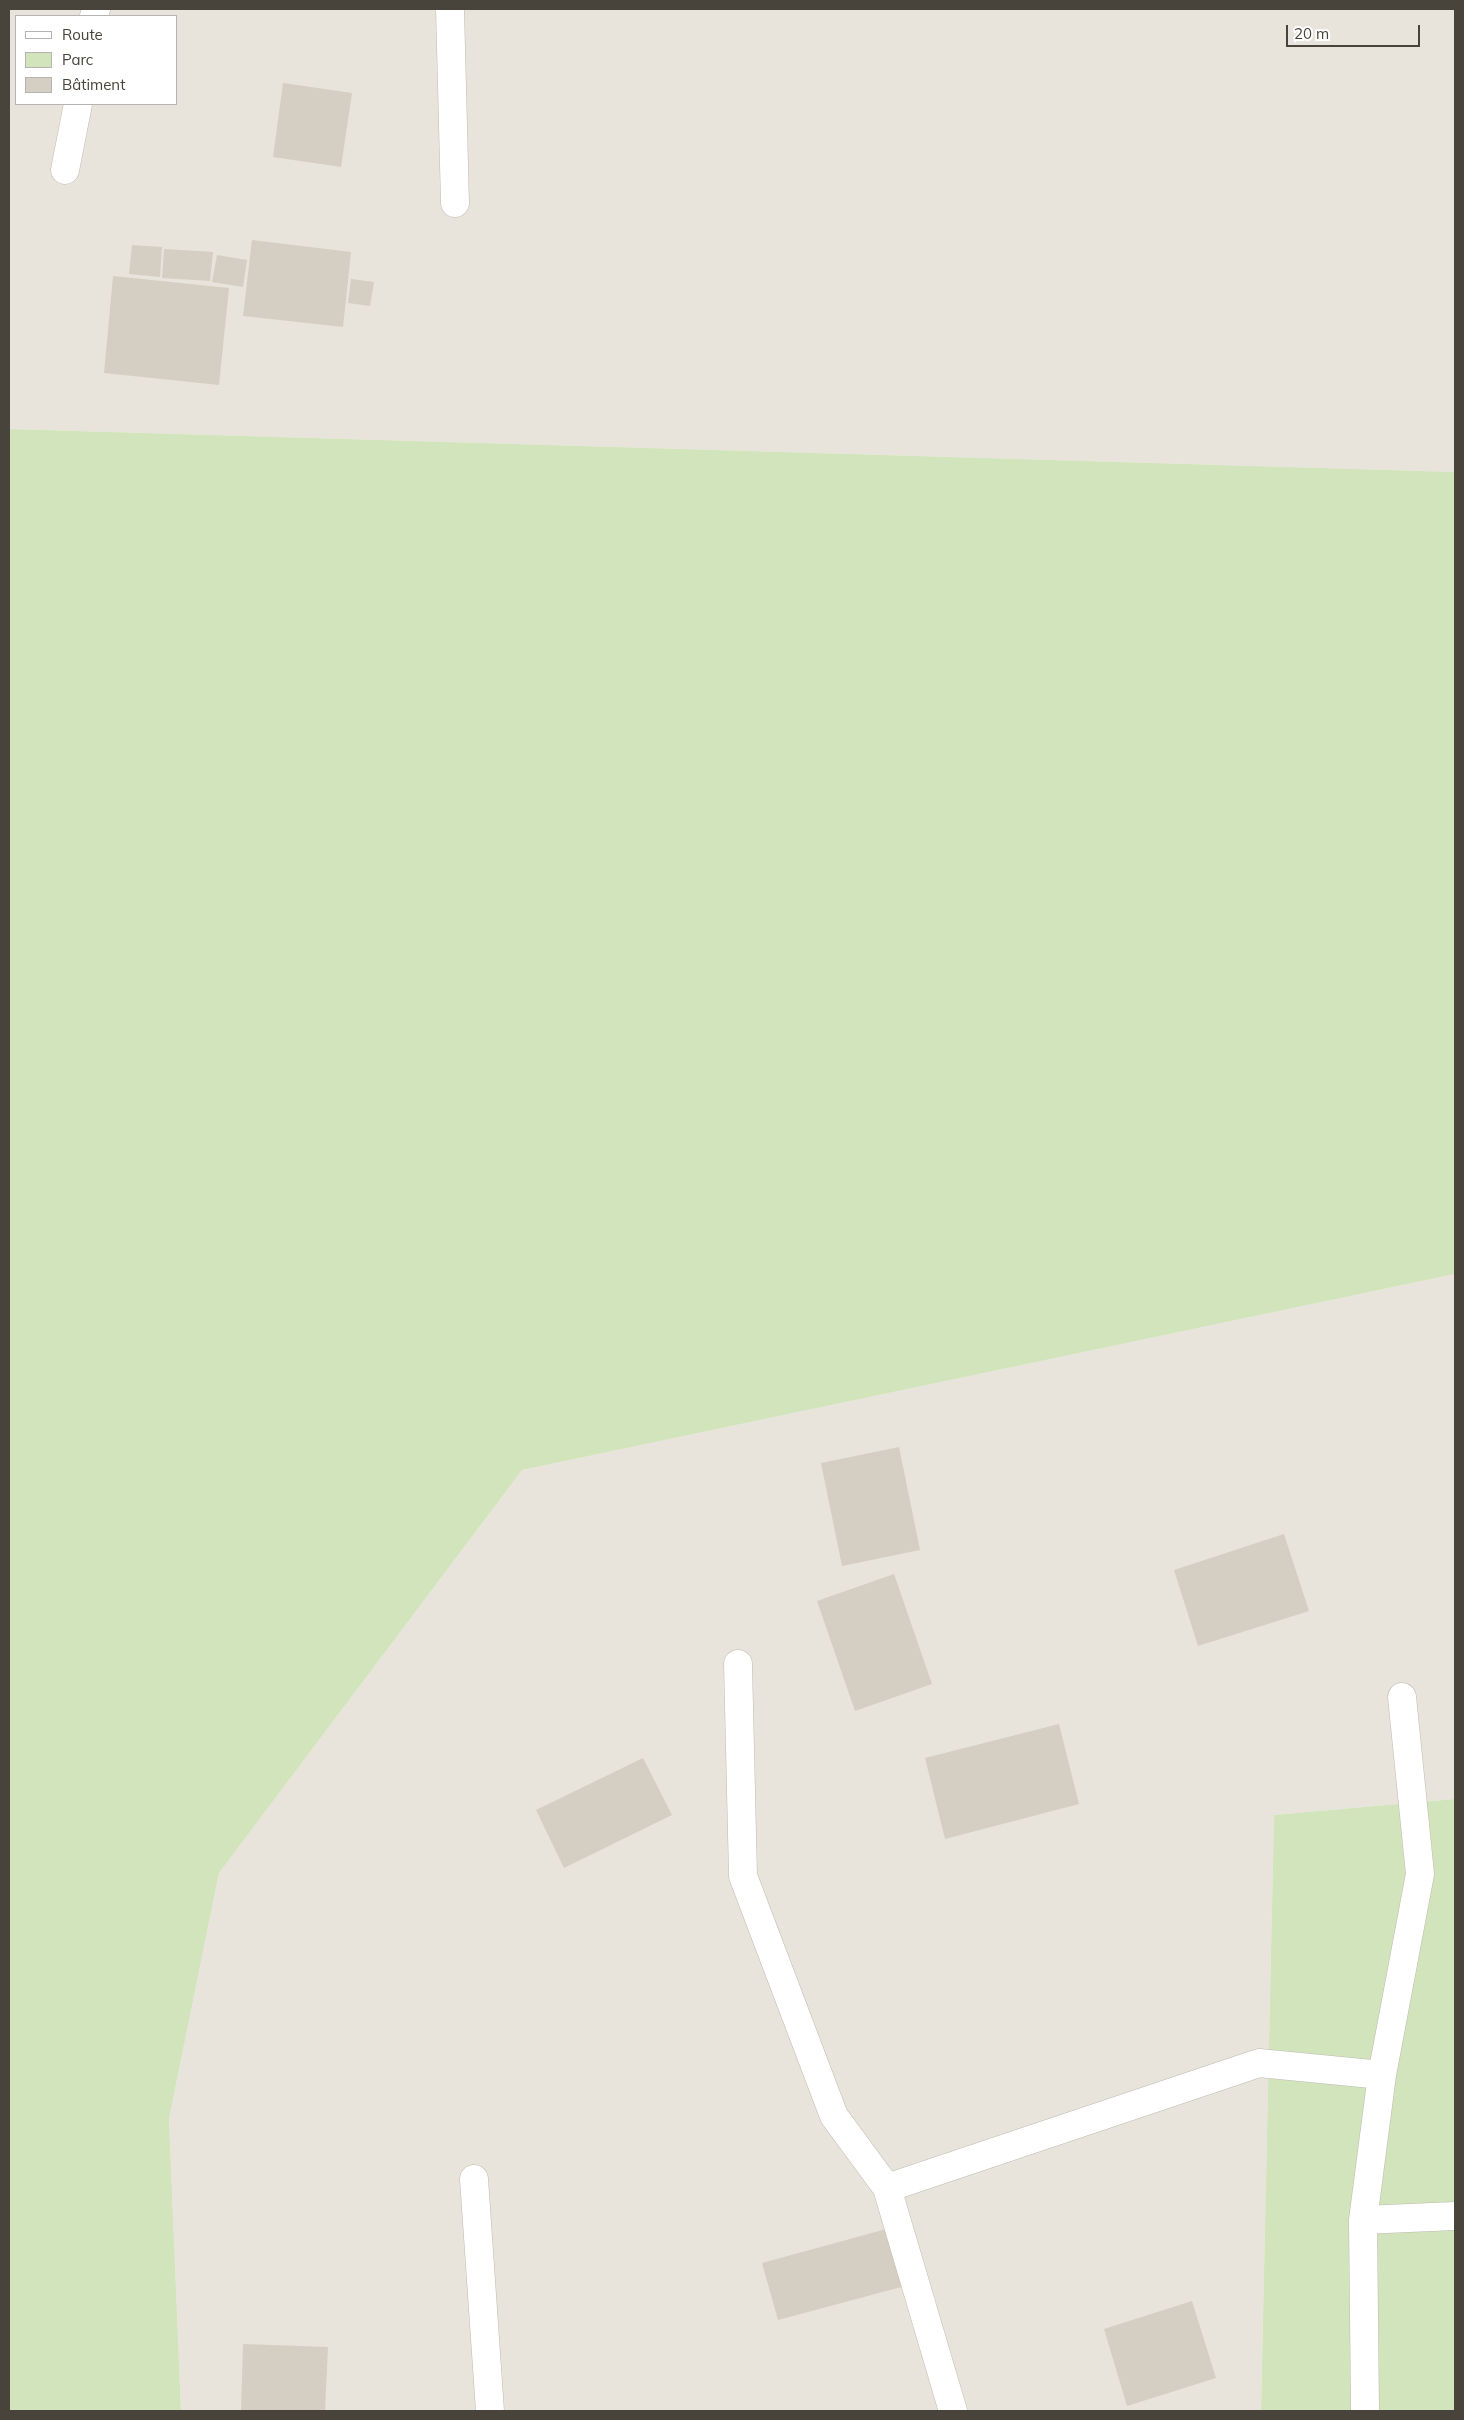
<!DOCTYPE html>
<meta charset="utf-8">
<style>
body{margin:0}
#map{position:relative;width:1464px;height:2420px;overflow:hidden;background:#f5f2ed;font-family:Mulish,sans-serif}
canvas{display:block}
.frame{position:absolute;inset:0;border:10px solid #48433b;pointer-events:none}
.legend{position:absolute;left:15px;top:15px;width:162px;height:90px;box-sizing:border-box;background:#fff;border:1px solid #b6b4b1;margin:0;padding:6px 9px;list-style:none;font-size:15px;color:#48433b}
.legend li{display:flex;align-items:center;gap:10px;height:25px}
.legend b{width:25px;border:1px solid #b6b4b1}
.scale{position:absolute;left:1286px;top:25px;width:134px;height:22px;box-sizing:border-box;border:2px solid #48433b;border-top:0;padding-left:6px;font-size:15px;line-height:18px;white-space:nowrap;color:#48433b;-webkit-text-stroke:4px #fff;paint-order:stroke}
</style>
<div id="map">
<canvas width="1464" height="2420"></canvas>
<div class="frame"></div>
<ul class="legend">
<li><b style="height:6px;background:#fff"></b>Route</li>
<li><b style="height:14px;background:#d1e4bb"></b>Parc</li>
<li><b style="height:14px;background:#d5cec3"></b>Bâtiment</li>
</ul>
<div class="scale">20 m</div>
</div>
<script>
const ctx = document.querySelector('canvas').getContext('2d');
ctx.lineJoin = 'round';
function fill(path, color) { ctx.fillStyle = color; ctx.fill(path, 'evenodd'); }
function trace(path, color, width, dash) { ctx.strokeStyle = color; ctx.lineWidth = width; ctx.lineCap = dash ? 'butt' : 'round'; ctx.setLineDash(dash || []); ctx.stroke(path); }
const residential = new Path2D(`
 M9,9H1455V472L9,429ZM16,16H176V104H16Z
 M1455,1274V1799L1274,1815L1261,2411H181L169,2119L219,1873L522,1470Z`);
const green = new Path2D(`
 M9,429L1455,472V1274L522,1470L219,1873L169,2119L181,2411H9Z
 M1455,1799V2411H1261L1274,1815Z`);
const building = new Path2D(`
 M283,83L352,93L341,167L273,157Z
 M252,240L351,252L343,327L243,316Z
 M132,245L162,247L160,277L129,274Z
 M164,249L213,252L210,281L162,278Z
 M217,255L247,260L243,287L212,282Z
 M113,276L229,288L219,385L104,373Z
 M351,279L374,282L370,306L348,303Z
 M899,1447L920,1550L842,1566L821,1463Z
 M1284,1534L1309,1611L1198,1646L1174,1570Z
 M894,1574L932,1684L855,1711L817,1601Z
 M1059,1724L1079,1804L945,1839L925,1758Z
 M643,1758L672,1815L564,1868L536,1810Z
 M890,2228L905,2286L778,2320L762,2263Z
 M1192,2301L1216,2378L1127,2406L1104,2329Z
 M243,2344L328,2347L325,2411H241Z`);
const minor = new Path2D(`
 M450,9L455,203
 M94,16L96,9
 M65,170L78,104
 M738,1664L743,1876L834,2116L887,2188L953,2411
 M474,2179L490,2411
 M887,2188L1259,2063L1382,2075
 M1363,2220L1455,2216
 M1365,2411L1363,2220L1382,2075L1420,1874L1402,1697`);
fill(residential, '#e8e4db');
fill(green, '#d1e4bb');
fill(building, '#d5cec3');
trace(minor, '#bfbab0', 29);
trace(minor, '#fff', 28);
</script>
